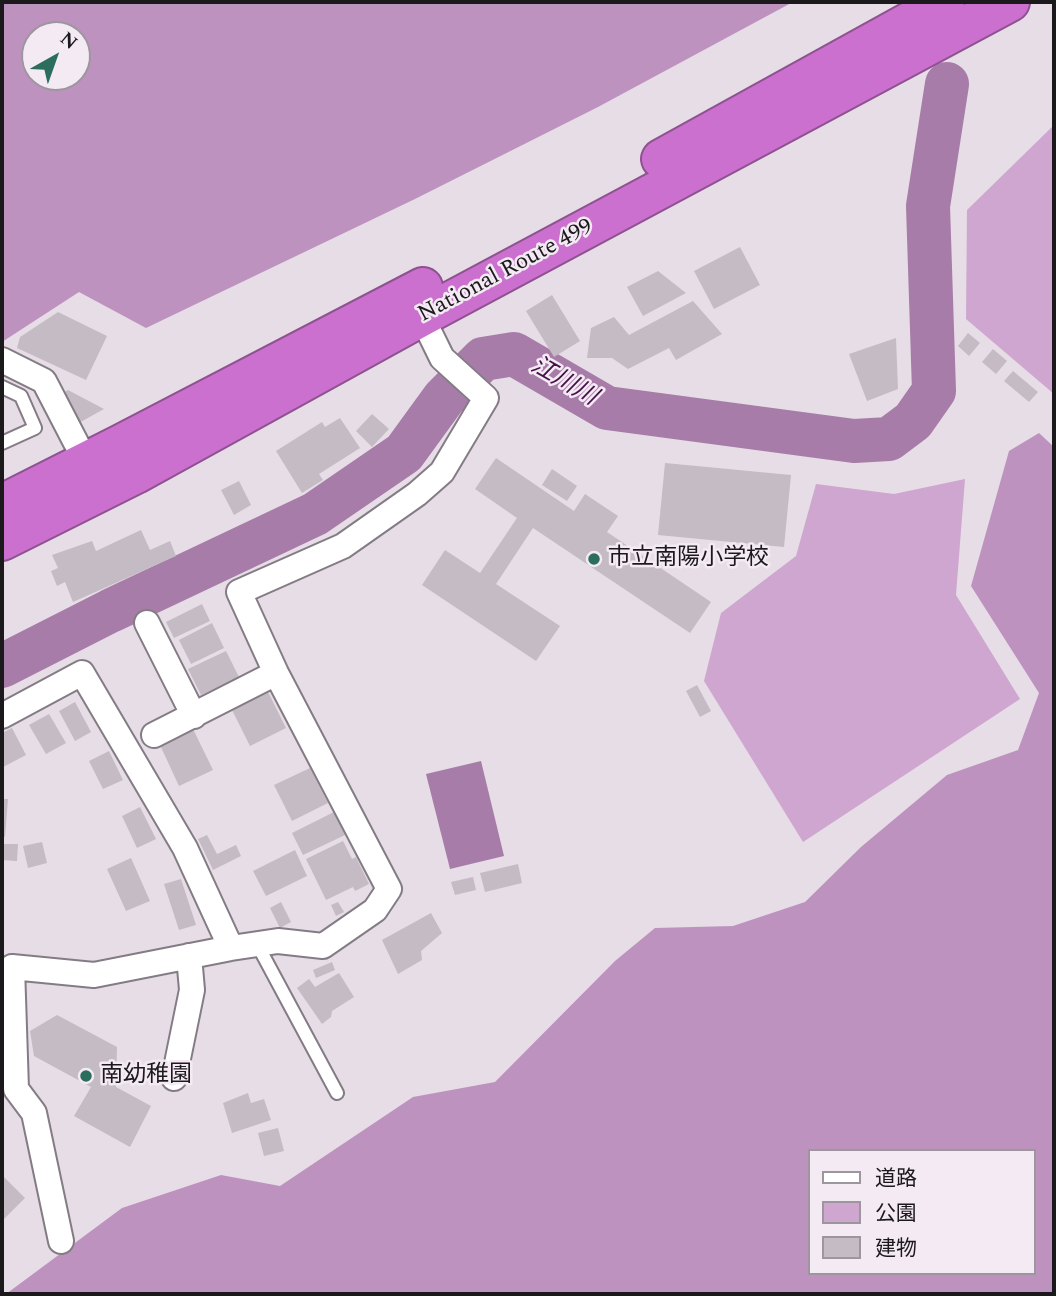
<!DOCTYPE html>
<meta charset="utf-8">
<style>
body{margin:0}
#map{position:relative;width:1056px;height:1296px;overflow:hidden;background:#e6dde6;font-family:Spectral,"Noto Sans JP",serif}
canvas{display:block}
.frame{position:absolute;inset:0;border:4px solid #1c191c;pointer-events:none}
.legend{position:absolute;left:808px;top:1149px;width:228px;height:126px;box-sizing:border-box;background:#f3eaf3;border:2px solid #9d969d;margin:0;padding:9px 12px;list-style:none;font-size:21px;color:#1c191c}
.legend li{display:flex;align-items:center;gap:14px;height:35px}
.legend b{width:35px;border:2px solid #9d969d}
.north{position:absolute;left:21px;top:21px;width:70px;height:70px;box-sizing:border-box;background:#f3eaf3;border:2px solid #9d969d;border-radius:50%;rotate:40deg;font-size:19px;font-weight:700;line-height:28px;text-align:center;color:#1c191c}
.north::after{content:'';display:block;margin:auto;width:24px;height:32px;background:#2b6e5f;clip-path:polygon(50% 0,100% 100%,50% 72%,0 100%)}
</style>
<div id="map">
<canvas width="1056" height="1296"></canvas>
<div class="frame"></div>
<ul class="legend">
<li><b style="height:9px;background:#fff"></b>道路</li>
<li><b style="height:19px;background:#cea6cf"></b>公園</li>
<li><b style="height:19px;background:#c4bbc4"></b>建物</li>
</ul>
<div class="north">N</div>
</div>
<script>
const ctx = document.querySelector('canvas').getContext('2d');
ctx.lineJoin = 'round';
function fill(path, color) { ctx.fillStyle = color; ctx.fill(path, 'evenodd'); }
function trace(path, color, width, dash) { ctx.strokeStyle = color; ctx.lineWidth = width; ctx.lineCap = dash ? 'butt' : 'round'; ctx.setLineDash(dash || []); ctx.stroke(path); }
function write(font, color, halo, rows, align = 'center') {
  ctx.font = font + ' Spectral,"Noto Sans JP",serif'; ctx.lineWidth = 5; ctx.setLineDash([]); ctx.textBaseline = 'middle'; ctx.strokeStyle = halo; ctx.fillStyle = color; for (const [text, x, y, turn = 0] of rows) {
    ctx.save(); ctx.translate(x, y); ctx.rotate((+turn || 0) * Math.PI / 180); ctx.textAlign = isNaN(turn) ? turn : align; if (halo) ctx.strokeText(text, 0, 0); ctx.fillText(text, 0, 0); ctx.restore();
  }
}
const green = new Path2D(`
 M1054,125V394L966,319L967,210Z
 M965,479L956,595L1020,699L803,842L704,681L721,613L796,556L816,484L894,494Z`);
const forest = new Path2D(`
 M2,2H793L598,107L415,199L146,328L79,292L2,342ZM35,35H77V77H35Z
 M1039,433L1054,447V1294H6L122,1208L221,1175L280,1186L413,1097L495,1082L615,961L655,928L733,926L805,902L861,847L947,775L1018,750L1039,693L971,586L1009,451ZM809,1151H1033V1273H809Z`);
const water = new Path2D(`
 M481,761L504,856L450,869L426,774Z`);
const river = new Path2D(`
 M2,666L110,611L315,514L404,453L444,398L483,359L514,354L607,408L854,441L889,439L913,421L934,391L928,206L947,84`);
const building = new Path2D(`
 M740,247L760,285L714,309L694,271Z
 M658,271L686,293L643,316L627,287Z
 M552,295L580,341L554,357L526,311Z
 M693,301L722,334L676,360L669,348L628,369L612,358H587L591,328L614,317L629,335Z
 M58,312L107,336L86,380L17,348L20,337Z
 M968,333L980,343L969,356L958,346Z
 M896,338L898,389L867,401L849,354Z
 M993,349L1007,361L996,374L982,362Z
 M1013,371L1038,392L1029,402L1004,381Z
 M68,390L104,409L77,424L61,394Z
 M372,414L389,429L372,447L356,431Z
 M340,418L360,448L319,474L323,480L302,493L276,451L322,422L325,427Z
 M496,458L574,511L585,494L618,516L607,532L711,602L690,633L533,528L496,584L560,626L536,661L422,585L445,550L480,573L517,518L475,489Z
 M665,463L791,475L784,547L658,535Z
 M552,469L577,486L567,501L542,485Z
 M239,481L251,505L234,515L221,490Z
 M141,530L150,550L170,541L176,556L73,602L65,582L57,586L51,571L58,568L52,555L92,541L96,551Z
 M202,604L210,621L174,638L166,622Z
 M212,623L224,648L191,664L179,640Z
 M226,651L239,677L201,695L188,669Z
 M697,685L711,711L700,717L686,691Z
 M267,690L286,728L250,746L231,708Z
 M75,702L91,732L75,741L59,711Z
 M49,714L66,743L46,754L29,725Z
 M12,728L26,755L3,767L2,733Z
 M193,729L213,770L179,786L160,745Z
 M109,751L123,780L103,789L89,761Z
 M310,768L328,803L292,821L274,785Z
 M2,799H8L5,837L2,836Z
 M140,807L156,839L137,848L122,816Z
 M334,812L345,835L303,855L292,833Z
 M207,835L217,854L236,845L241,856L213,870L198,839Z
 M343,841L352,859L356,857L369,884L355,891L353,887L326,900L306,859Z
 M42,842L47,863L28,868L23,846Z
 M2,844H18L17,861L2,860Z
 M295,850L307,876L266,896L253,871Z
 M131,858L150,901L126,911L107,869Z
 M518,864L522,883L485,892L480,873Z
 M473,877L476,890L455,895L451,882Z
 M181,879L196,925L179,930L164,884Z
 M281,902L291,922L280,928L270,908Z
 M338,902L344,912L336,916L331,905Z
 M431,913L442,933L421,951L422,960L398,974L382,940Z
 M332,962L335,970L316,978L313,970Z
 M339,973L354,997L332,1011L331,1017L322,1024L297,988L309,979L315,987Z
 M57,1015L117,1047L116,1087L151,1106L130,1147L74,1116L91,1087L34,1056L30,1031Z
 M248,1093L251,1103L264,1099L271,1120L232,1133L223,1103Z
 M278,1128L284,1151L264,1156L258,1133Z
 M2,1175L25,1198L2,1221Z`);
const lane = new Path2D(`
 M2,387L21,396L35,428L2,443
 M257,944L337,1093`);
const street = new Path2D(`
 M2,360L44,381L86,462
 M147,623L194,716
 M2,716L82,673L185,848L231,948
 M154,735L276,673
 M174,1078L192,990L189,956
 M61,1241L34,1113L16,1089L12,967L94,975L231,948L278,941L323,946L375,910L389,889L276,673L239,592L343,546L417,494L442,472L486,398L442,358L416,305`);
const highway = new Path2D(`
 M661,159L945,2
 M2,504L121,444L423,287
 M2,541L136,474L421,317L1010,2`);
const markers = [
 [594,559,7,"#2b6e5f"],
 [86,1076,7,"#2b6e5f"]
];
const streetNames = [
 ["National Route 499",506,272,-28]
];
const poiNames = [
 ["市立南陽小学校",608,559],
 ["南幼稚園",100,1076]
];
const waterNames = [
 ["江川川",563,383,30]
];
fill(green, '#cea6cf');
fill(forest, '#be92bf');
fill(water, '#a77ca8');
trace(river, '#a77ca8', 44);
fill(building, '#c4bbc4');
trace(lane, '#847c84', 16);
trace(street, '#847c84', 28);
trace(highway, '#8e5290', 42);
trace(lane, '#fff', 12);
trace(street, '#fff', 24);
trace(highway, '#cb70cf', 38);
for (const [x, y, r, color] of markers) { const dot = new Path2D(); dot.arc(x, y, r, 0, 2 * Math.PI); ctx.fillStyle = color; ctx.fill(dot); trace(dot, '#f3eaf3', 2.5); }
write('23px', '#1c191c', '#f3eaf3', streetNames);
write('23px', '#1c191c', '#f3eaf3', poiNames, 'left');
write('italic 24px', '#450f48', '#f3eaf3', waterNames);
</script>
